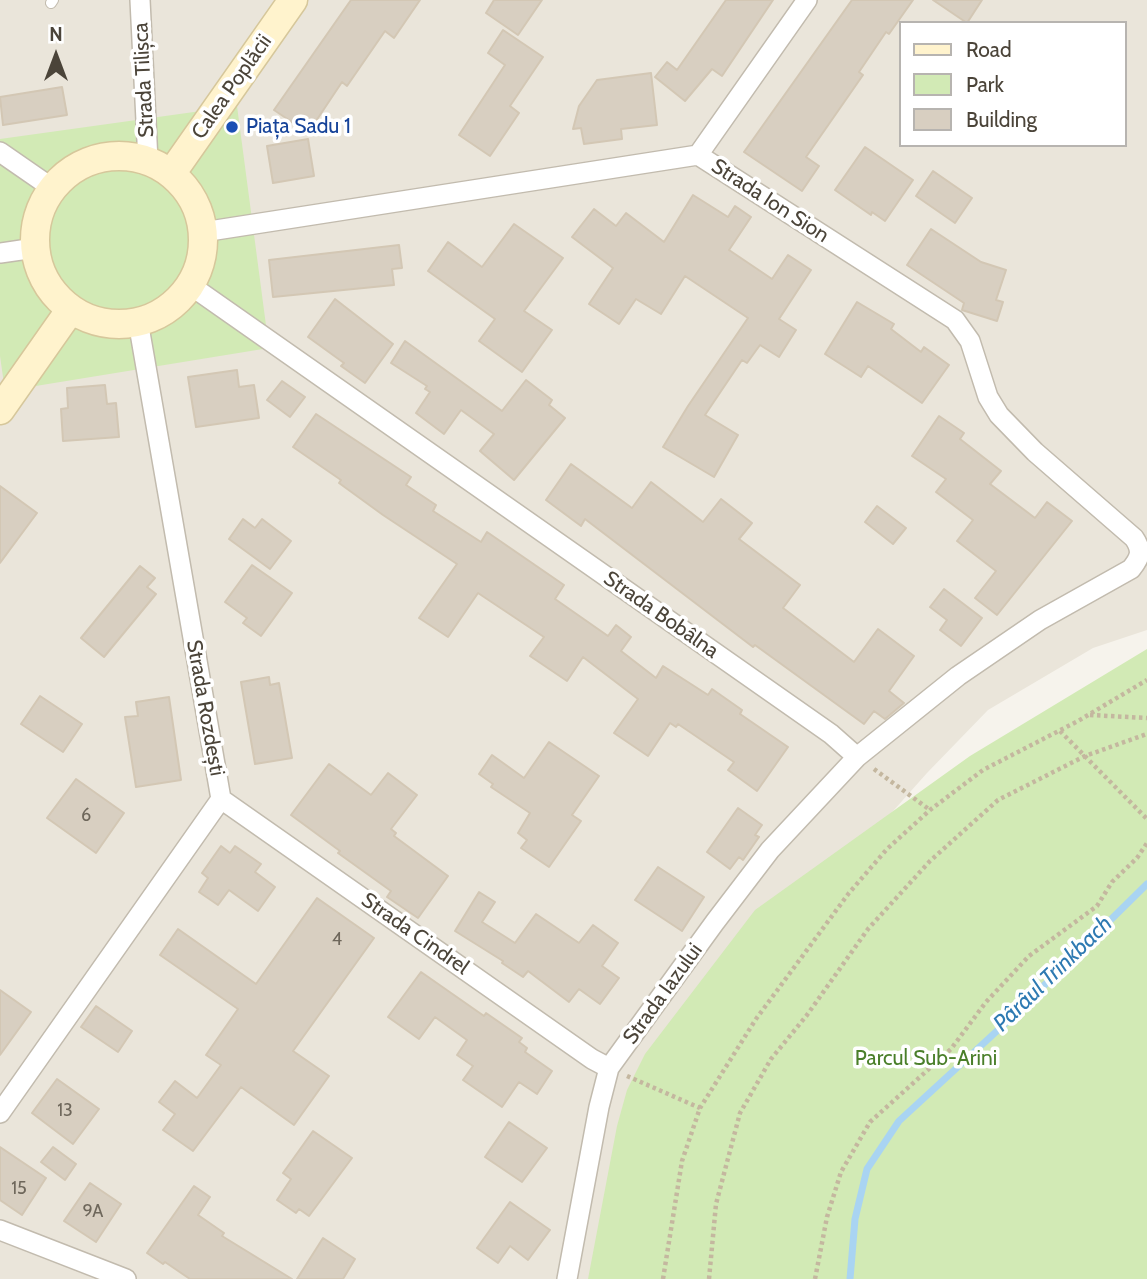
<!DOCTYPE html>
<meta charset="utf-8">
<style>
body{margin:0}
#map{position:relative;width:1147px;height:1279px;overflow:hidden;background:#f6f3ec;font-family:Cabin,sans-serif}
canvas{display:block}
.legend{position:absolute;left:899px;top:21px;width:228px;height:126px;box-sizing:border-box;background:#fff;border:2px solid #b7b4b0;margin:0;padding:9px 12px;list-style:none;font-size:21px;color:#4b4439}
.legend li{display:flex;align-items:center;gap:14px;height:35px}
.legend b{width:35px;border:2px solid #b7b4b0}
.north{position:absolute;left:21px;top:21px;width:70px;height:70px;-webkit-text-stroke:5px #fff;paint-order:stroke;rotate:0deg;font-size:19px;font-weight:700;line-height:28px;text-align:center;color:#4b4439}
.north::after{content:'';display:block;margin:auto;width:24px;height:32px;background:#4b4439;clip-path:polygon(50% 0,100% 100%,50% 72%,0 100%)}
</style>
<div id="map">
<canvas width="1147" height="1279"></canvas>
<ul class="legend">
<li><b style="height:9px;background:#fff3cd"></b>Road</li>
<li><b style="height:19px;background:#d2eab5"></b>Park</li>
<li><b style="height:19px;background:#d8cfc1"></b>Building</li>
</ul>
<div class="north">N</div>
</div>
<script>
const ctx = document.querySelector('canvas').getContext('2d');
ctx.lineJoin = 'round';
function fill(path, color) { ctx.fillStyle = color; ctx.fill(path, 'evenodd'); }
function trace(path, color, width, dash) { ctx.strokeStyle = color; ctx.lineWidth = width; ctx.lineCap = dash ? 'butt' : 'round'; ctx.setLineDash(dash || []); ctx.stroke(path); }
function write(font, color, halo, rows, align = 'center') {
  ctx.font = font + ' Cabin,sans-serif'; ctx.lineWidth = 7; ctx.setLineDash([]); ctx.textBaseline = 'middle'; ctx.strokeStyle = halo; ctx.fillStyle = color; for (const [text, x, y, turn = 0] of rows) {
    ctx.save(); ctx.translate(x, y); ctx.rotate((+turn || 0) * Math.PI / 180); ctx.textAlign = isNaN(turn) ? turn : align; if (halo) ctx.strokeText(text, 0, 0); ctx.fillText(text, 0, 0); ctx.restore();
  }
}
const residential = new Path2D(`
 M0,0H1147V630L1093,648L988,710L927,773L828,884L682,1279H0ZM900,23H1124V145H900Z`);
const green = new Path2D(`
 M237,106L269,348L5,391L0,356V139Z
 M1147,649V1279H588L617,1126L627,1090L645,1054L755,910L970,756Z`);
const stream = new Path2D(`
 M850,1279L855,1219L867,1169L899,1121L1010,1019L1147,884`);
const building = new Path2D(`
 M351,0H420L394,38L385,31L347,86L342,82L308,133L274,110Z
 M494,0H542L518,35L486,13Z
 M726,0H773L722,76L712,69L685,101L655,77L667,62L677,70Z
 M852,0H913L889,34L886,32L859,72L863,75L806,157L819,166L802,191L744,152Z
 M933,0H982L967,23Z
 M503,30L543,57L510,106L519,113L490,156L459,135L505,65L488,53Z
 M651,73L657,125L621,129L622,139L584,144L581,128L573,129L579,106L597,80Z
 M62,87L67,115L3,125L0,97Z
 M308,139L314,176L273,183L267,146Z
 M865,147L913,180L885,221L872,212L871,215L835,190Z
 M933,171L972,198L955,223L916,196Z
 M693,195L728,217L735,206L751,217L729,250L772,279L788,255L811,270L779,319L796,330L779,357L760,345L747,363L742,360L705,415L738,435L714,477L663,447L688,406L748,318L685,276L661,314L636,299L619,324L589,304L613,268L572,237L594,209L616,226L626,213L664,242Z
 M514,224L563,258L524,311L552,330L522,372L479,341L495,319L428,271L448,242L482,267Z
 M931,229L981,262L1006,270L996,300L1003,302L997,321L962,310L964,303L907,265Z
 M399,245L402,268L392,269L394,285L273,297L269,260Z
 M335,299L393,344L365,383L341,366L344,363L308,337Z
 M857,302L894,324L891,329L921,352L924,347L949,365L922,403L868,366L861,377L825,354Z
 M405,341L502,411L526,380L552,400L549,405L565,418L514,480L480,451L494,434L461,410L444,434L416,413L430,392L425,389L427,386L391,363Z
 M237,370L239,387L254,385L259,418L196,427L188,377Z
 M282,381L305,397L290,417L267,400Z
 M105,385L107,404L116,403L119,437L63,441L61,409L68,408L67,388Z
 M316,414L411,477L406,485L436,505L433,511L481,542L487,532L564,585L555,599L608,636L616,625L631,637L621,651L656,678L663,666L708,695L712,689L742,710L740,714L788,747L757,791L728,770L734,762L678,724L676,727L670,723L648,756L614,733L638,699L583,657L567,681L530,656L544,637L478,593L448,637L419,618L457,564L383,515L339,483L341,480L293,447Z
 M939,416L964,433L960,439L1001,471L990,484L1035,518L1047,502L1072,521L997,615L975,598L996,571L957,541L973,520L936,492L946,479L912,456Z
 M571,464L632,508L651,482L703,522L721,499L752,523L739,539L800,585L783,608L854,662L878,629L914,656L889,691L904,703L885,719L874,711L864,724L755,645L753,647L585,519L581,526L546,500Z
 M0,486L37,513L0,563Z
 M877,506L906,528L893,544L865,522Z
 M243,519L255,528L262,519L291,541L270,569L229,539Z
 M252,565L292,593L261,636L243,623L247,618L225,602Z
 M140,566L155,578L147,587L156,594L104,657L81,638Z
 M944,589L982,618L961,646L940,630L947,620L930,607Z
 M269,677L270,685L279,683L292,758L255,764L241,682Z
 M40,696L82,724L63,752L21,724Z
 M169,697L181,780L136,787L125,717L138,716L136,702Z
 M549,742L599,776L572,815L581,821L549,867L521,848L527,840L518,833L530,813L491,787L493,784L479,774L492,755L524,778Z
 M329,764L371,795L388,773L417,795L391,829L396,833L394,836L448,876L418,918L387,897L391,891L338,853L340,851L291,815Z
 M76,779L124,813L96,853L47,818Z
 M738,808L762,825L755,835L759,837L743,860L739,857L730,869L707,852Z
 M221,846L230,853L235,846L261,864L255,872L275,887L258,911L229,890L218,905L199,892L208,878L202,873Z
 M658,867L704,897L682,931L635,900Z
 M479,892L495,902L482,922L515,943L536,914L579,943L593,925L618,943L602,966L619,978L600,1004L579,989L569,1002L528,971L523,977L502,963L503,961L455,931Z
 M317,898L374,938L293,1051L329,1076L294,1125L241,1087L193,1151L163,1130L175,1114L159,1102L175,1081L197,1098L221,1065L206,1055L238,1009L160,955L178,929L256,984Z
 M421,972L484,1016L486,1013L522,1038L519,1042L527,1048L525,1052L552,1071L537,1094L519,1082L502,1107L463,1080L473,1066L457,1055L467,1040L435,1017L419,1039L388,1017Z
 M0,990L31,1012L0,1055Z
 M96,1006L132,1031L118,1052L81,1027Z
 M57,1079L99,1109L73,1144L32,1113Z
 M509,1122L547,1148L522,1182L485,1157Z
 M313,1131L352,1158L309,1216L299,1209L296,1213L277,1200L291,1179L283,1173Z
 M0,1147L46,1178L22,1215L0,1200Z
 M53,1147L76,1164L65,1180L41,1162Z
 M90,1183L121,1204L96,1242L64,1221Z
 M194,1186L210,1197L198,1215L224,1233L222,1236L292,1279H190L165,1262L163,1264L147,1253Z
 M510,1202L550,1230L528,1260L510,1246L498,1263L477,1248Z
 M323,1238L355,1259L343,1279H297Z`);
const path = new Path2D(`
 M1090,715L1147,718
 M1060,731L1147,819
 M874,769L930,810
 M627,1076L700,1108
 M663,1279L682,1161L700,1108L756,1019L849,893L887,849L930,810L983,770L1078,721L1147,680
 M709,1279L716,1204L740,1113L771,1059L807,1015L868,929L930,861L998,800L1085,756L1147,734
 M815,1279L827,1217L841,1172L870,1122L951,1049L986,1002L1029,956L1097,906L1112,882L1137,858L1147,843`);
const service = new Path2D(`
 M51,3L53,0`);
const minor = new Path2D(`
 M140,0L148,161
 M0,152L52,188
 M698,155L807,0
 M203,232L698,155L955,320L970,341L988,397L999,415L1035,452L1134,538C1143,551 1140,558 1131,569L1040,620L958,676L857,757L770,850L715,922L609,1068L599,1107L567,1279
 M0,253L35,248
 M190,285L831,734L857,757
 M221,799L592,1059L609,1068
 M0,1113L221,799L138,321
 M0,1230L126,1279`);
const secondary = new Path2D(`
 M35 240a84 84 0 1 1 168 0a84 84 0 1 1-168 0Z
 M171,174L293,0
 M0,410L71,309`);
const markers = [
 [232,127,7,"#1a4fb4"]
];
const numberNames = [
 ["6",86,816],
 ["4",337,940],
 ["13",65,1111],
 ["15",19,1189],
 ["9A",93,1212]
];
const streetNames = [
 ["Strada Tilișca",144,80,-93],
 ["Calea Poplăcii",232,87,-55],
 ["Strada Ion Sion",770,201,33],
 ["Strada Bobâlna",661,615,35],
 ["Strada Rozdești",205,708,80],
 ["Strada Cindrel",415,934,35],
 ["Strada Iazului",663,994,-54]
];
const transitNames = [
 ["Piața Sadu 1",246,127]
];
const parkNames = [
 ["Parcul Sub-Arini",926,1059]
];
const waterNames = [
 ["Pârâul Trinkbach",1053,974,-44]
];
fill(residential, '#eae5da');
fill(green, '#d2eab5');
trace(stream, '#a9d4f2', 7);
fill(building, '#d8cfc1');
trace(building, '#d3c7b4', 2);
trace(service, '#c2bbae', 12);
trace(minor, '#c2bbae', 22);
trace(secondary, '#d6c79b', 31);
trace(path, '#c4b79f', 4.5, [3.5, 3.5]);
trace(service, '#fff', 10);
trace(minor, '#fff', 19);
trace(secondary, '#fff3cd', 28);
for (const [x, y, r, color] of markers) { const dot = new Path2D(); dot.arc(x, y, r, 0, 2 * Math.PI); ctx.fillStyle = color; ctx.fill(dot); trace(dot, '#fff', 2.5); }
write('18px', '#6e675b', null, numberNames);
write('21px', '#4b4439', '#fff', streetNames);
write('21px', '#164399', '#fff', transitNames, 'left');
write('21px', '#4a7f2a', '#fff', parkNames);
write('italic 23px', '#2e7ab2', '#fff', waterNames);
</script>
